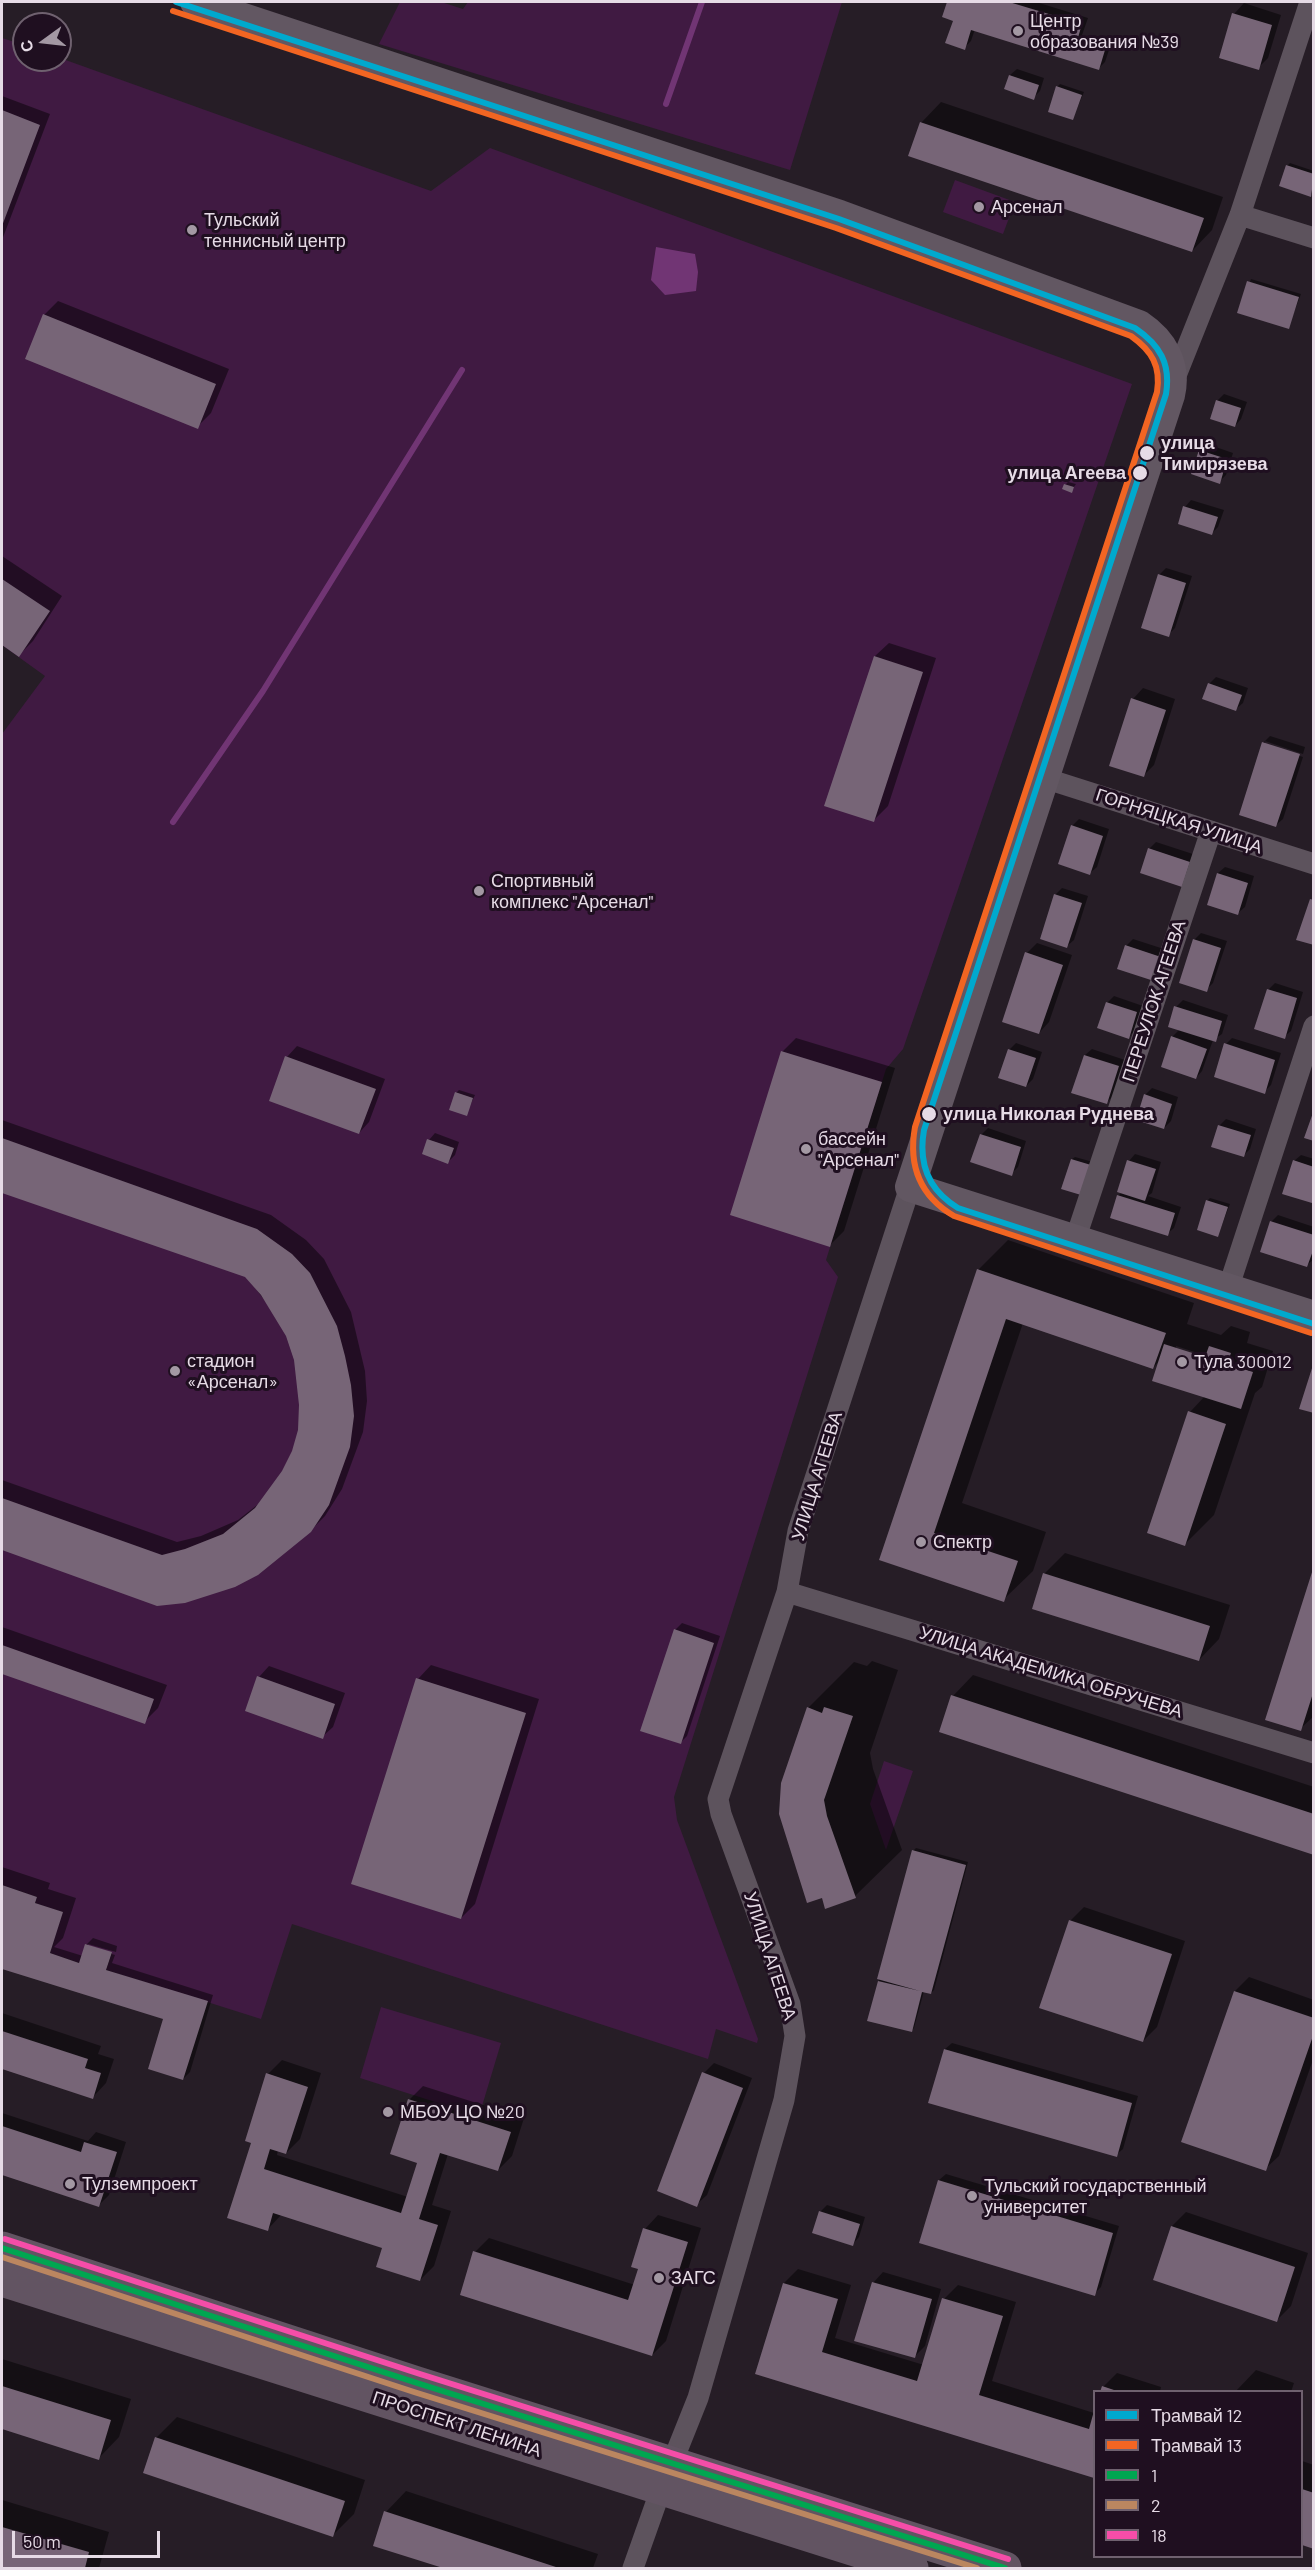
<!DOCTYPE html>
<meta charset="utf-8">
<style>
body{margin:0}
#map{position:relative;width:1315px;height:2570px;overflow:hidden;background:#261d26;font-family:Barlow,sans-serif}
canvas{display:block}
.frame{position:absolute;inset:0;border:3px solid #e6dbe6;pointer-events:none}
.legend{position:absolute;left:1093px;top:2390px;width:210px;height:168px;box-sizing:border-box;background:#1f0f20;border:2px solid #6f616f;margin:0;padding:8px 10px;list-style:none;font-size:18px;color:#e6dbe6}
.legend li{display:flex;align-items:center;gap:12px;height:30px}
.legend b{width:30px;border:2px solid #6f616f}
.north{position:absolute;left:12px;top:12px;width:60px;height:60px;box-sizing:border-box;background:#1f0f20;border:2px solid #6f616f;border-radius:50%;rotate:255deg;font-size:16px;font-weight:700;line-height:24px;text-align:center;color:#e6dbe6}
.north::after{content:'';display:block;margin:auto;width:21px;height:27px;background:#a398a3;clip-path:polygon(50% 0,100% 100%,50% 72%,0 100%)}
.scale{position:absolute;left:12px;top:2531px;width:148px;height:27px;box-sizing:border-box;border:3px solid #e6dbe6;border-top:0;padding-left:8px;font-size:18px;line-height:21px;white-space:nowrap;color:#e6dbe6;-webkit-text-stroke:4px #1f0f20;paint-order:stroke}
</style>
<div id="map">
<canvas width="1315" height="2570"></canvas>
<div class="frame"></div>
<ul class="legend">
<li><b style="height:8px;background:#00a9ce"></b>Трамвай 12</li>
<li><b style="height:8px;background:#f26522"></b>Трамвай 13</li>
<li><b style="height:8px;background:#00a651"></b>1</li>
<li><b style="height:8px;background:#bb8660"></b>2</li>
<li><b style="height:8px;background:#f54da8"></b>18</li>
</ul>
<div class="north">С</div>
<div class="scale">50 m</div>
</div>
<script>
const ctx = document.querySelector('canvas').getContext('2d');
ctx.lineJoin = 'round';
function fill(path, color) { ctx.fillStyle = color; ctx.fill(path, 'evenodd'); }
function trace(path, color, width, dash) { ctx.strokeStyle = color; ctx.lineWidth = width; ctx.lineCap = dash ? 'butt' : 'round'; ctx.setLineDash(dash || []); ctx.stroke(path); }
function write(font, color, halo, rows, align = 'center') {
  ctx.font = font + ' Barlow,sans-serif'; ctx.lineWidth = 6; ctx.setLineDash([]); ctx.textBaseline = 'middle'; ctx.strokeStyle = halo; ctx.fillStyle = color; for (const [text, x, y, turn = 0] of rows) {
    ctx.save(); ctx.translate(x, y); ctx.rotate((+turn || 0) * Math.PI / 180); ctx.textAlign = isNaN(turn) ? turn : align; if (halo) ctx.strokeText(text, 0, 0); ctx.fillText(text, 0, 0); ctx.restore();
  }
}
const green = new Path2D(`
 M400,2H441L463,9L468,2H842L790,170L379,44Z
 M2,38L24,45V60L60,58L431,191L490,148L1132,384L903,1049L886,1069L882,1082L826,1260L838,1277L674,1797L677,1820L758,2039L757,2043L716,2029L708,2059L292,1924L261,2019L106,1970L112,1953L79,1963L50,1953L62,1912L35,1903L37,1897L2,1885V734L45,676L2,645Z
 M955,180L1015,202L1003,234L943,212Z
 M884,1761L913,1771L886,1850L870,1804Z
 M381,2007L501,2043L479,2116L360,2078Z`);
const water = new Path2D(`
 M656,247L695,254L698,272L696,291L665,295L651,280Z`);
const shadow = new Path2D(`
 M948,2H1036L1088,18L1082,35L1111,44L1105,62L1099,68L975,29L971,41L964,48L955,20L944,16Z
 M1244,3L1281,15L1268,58L1258,68L1234,14Z
 M1017,69L1044,78L1040,91L1033,98L1010,75Z
 M1060,84L1084,92L1073,118L1057,87Z
 M2,96L50,114L2,240Z
 M941,102L1223,197L1212,230L1192,251L921,123Z
 M1290,163L1314,171V192L1311,195L1287,166Z
 M1251,279L1301,294L1288,328L1239,312Z
 M58,301L229,369L211,413L197,427L44,315Z
 M1224,394L1247,402L1241,419L1235,426L1217,401Z
 M1207,444L1233,453L1226,475L1219,482L1200,451Z
 M1068,482L1076,484L1071,491L1065,485Z
 M1191,500L1224,510L1218,527L1212,533L1185,507Z
 M2,556L62,596L33,641L19,655L2,643Z
 M1166,568L1192,576L1175,628L1168,635L1159,575Z
 M889,643L936,658L888,806L874,820L875,656Z
 M1216,677L1248,688L1243,703L1236,709L1209,684Z
 M1143,688L1175,699L1154,765L1143,776L1133,699Z
 M1270,736L1305,747L1303,754L1265,741V745L1303,757L1283,819L1276,825L1263,743Z
 M1079,819L1109,829L1097,867L1090,873L1072,826Z
 M1156,842L1196,855L1181,885L1149,849Z
 M1225,867L1254,876L1245,907L1238,913L1209,904L1218,873Z
 M1062,888L1088,896L1074,940L1067,946L1042,938L1056,894Z
 M1201,933L1227,941L1213,983L1206,990L1194,940Z
 M1133,939L1167,950L1153,979L1126,946Z
 M1037,943L1072,955L1049,1022L1039,1033L1027,953Z
 M1275,983L1303,992L1291,1031L1284,1037L1256,1028L1269,989Z
 M1114,996L1143,1006L1135,1030L1129,1037L1107,1003Z
 M1183,1000L1228,1015L1222,1034L1213,1040L1202,1071L1196,1078L1172,1037L1180,1029L1176,1007Z
 M796,1038L895,1068L844,1231L830,1245L782,1052Z
 M1232,1038L1281,1053L1271,1085L1264,1092L1226,1044Z
 M1016,1043L1042,1052L1033,1079L1026,1086L1009,1050Z
 M297,1046L385,1079L369,1122L359,1133L287,1057Z
 M1092,1049L1125,1060L1113,1096L1106,1103L1085,1055Z
 M1152,1088L1178,1097L1171,1121L1164,1128L1145,1095Z
 M459,1090L475,1095L466,1114L456,1093Z
 M1226,1119L1256,1129L1250,1149L1243,1156L1219,1126Z
 M2,1120L271,1215L306,1240L324,1259L351,1312L365,1371L367,1401L363,1432L342,1489L325,1516L310,1531L157,1605L2,1549V1480L177,1542L201,1536L238,1520L261,1502L283,1472L293,1451L299,1430L300,1382L296,1359L287,1335L275,1314L246,1276L2,1191Z
 M988,1128L1026,1141L1018,1167L1011,1174L981,1135Z
 M435,1133L459,1142L455,1155L448,1162L429,1140Z
 M1135,1154L1161,1162L1152,1193L1148,1196L1181,1207L1174,1228L1167,1234L1118,1196L1122,1192L1119,1191L1129,1161Z
 M1301,1155L1314,1159V1199L1311,1202L1294,1161Z
 M1075,1157L1093,1162L1081,1193L1072,1159Z
 M1210,1198L1230,1204L1218,1235L1207,1201Z
 M1278,1215L1314,1227V1259L1307,1265L1271,1222Z
 M1008,1240L1194,1303L1187,1324L1221,1335L1231,1326L1250,1332L1247,1343L1273,1351L1262,1387L1255,1393L1214,1515L1185,1544L1190,1412L1205,1396L1160,1360L1153,1368L1023,1323L962,1503L1046,1532L1033,1571L1003,1600L881,1559L979,1269ZM1176,1346L1213,1358L1212,1361L1176,1349Z
 M1065,1553L1230,1605L1219,1639L1199,1660L1044,1574Z
 M1314,1572V1716L1300,1729L1267,1719Z
 M682,1623L720,1636L687,1736L680,1743L675,1630Z
 M2,1627L167,1685L158,1708L144,1722L2,1672Z
 M872,1661L898,1670L870,1753L873,1769L902,1850L855,1896H823L780,1814L782,1784L808,1708L854,1662L867,1666Z
 M431,1665L539,1699L475,1904L461,1918L418,1679Z
 M269,1666L345,1693L333,1727L322,1737L259,1677Z
 M973,1675L1314,1787V1853L953,1696Z
 M916,1848L968,1862L934,1990L931,1993L924,1991L914,2028L911,2031L869,2019L913,1851Z
 M2,1867L50,1883L48,1889L76,1898L63,1938L54,1947L83,1956L86,1945L93,1938L117,1946L116,1952L88,1944V1947L115,1955L112,1963L213,1995L190,2072L183,2079L165,2018L2,1968Z
 M1084,1907L1185,1941L1157,2027L1143,2041L1070,1921Z
 M1249,1977L1314,2000V2057L1279,2156L1265,2169L1235,1991Z
 M2,2013L101,2046L98,2054L114,2059L106,2083L93,2097L2,2067Z
 M952,2043L1138,2096L1123,2149L1116,2155L930,2102L945,2049Z
 M282,2060L321,2073L300,2139L286,2153L278,2150L277,2155L408,2197L419,2162L409,2100L423,2086L524,2118L512,2156L498,2170L448,2154L432,2205L451,2211L434,2266L420,2280L384,2247L282,2214L268,2229L253,2142L268,2074Z
 M714,2063L752,2078L707,2195L696,2205L704,2073Z
 M2,2113L88,2141L96,2132L126,2142L109,2195L99,2205L2,2174Z
 M946,2174L1119,2226L1101,2287L1094,2294L921,2241L939,2180Z
 M827,2205L865,2217L859,2237L853,2244L820,2212Z
 M1186,2212L1308,2253L1291,2306L1277,2320L1172,2226Z
 M658,2215L701,2228L666,2341L652,2355L475,2252L489,2238L635,2285L640,2268L645,2229Z
 M798,2269L851,2285L835,2338L924,2365L944,2299L958,2285L1016,2302L992,2381L1094,2413V2476L757,2373L784,2283Z
 M883,2272L941,2289L925,2346L914,2357L873,2283Z
 M2,2359L131,2399L119,2437L99,2458L2,2428Z
 M1256,2370L1294,2383L1291,2392H1235Z
 M1117,2373L1161,2387L1160,2392H1102L1103,2387Z
 M177,2417L365,2480L354,2514L333,2535L156,2438Z
 M1302,2461L1314,2465V2547L1302,2543Z
 M406,2491L598,2554L593,2568H447L375,2545L386,2512Z
 M2,2500L109,2532L99,2568H2Z`);
const stream = new Path2D(`
 M666,104L702,2
 M173,822L263,691L462,370`);
const building = new Path2D(`
 M947,2H1009L1082,24L1077,41L1105,50L1099,70L971,30L965,50L945,43L953,21L942,17Z
 M1232,13L1272,25L1259,70L1219,58Z
 M1009,75L1039,85L1034,100L1004,89Z
 M1056,86L1082,95L1073,120L1048,112Z
 M2,110L40,125L2,226Z
 M920,122L1204,218L1192,252L908,156Z
 M1286,165L1314,174L1311,197L1279,186Z
 M1247,281L1299,297L1289,329L1237,313Z
 M43,314L216,384L198,429L25,359Z
 M1216,400L1241,408L1235,427L1210,419Z
 M1199,450L1227,459L1220,484L1191,474Z
 M1064,484L1074,487L1072,493L1062,489Z
 M1183,506L1218,517L1212,535L1178,524Z
 M1158,574L1186,583L1169,637L1141,628Z
 M2,579L50,611L19,657L2,645Z
 M874,656L923,672L874,822L824,806Z
 M1208,683L1242,695L1236,711L1202,699Z
 M1131,698L1166,710L1144,777L1109,766Z
 M1262,742L1300,754L1276,827L1239,815Z
 M1071,825L1103,836L1090,875L1058,864Z
 M1148,848L1190,862L1182,887L1140,873Z
 M1217,873L1248,883L1238,915L1207,905Z
 M1054,894L1082,903L1067,948L1040,939Z
 M1310,899L1314,900V945L1296,940Z
 M1193,939L1221,948L1207,992L1179,983Z
 M1125,945L1161,957L1154,981L1117,969Z
 M1025,952L1063,965L1039,1034L1002,1022Z
 M1267,989L1297,998L1285,1039L1254,1029Z
 M1106,1002L1137,1012L1129,1039L1097,1028Z
 M1174,1006L1222,1021L1216,1042L1168,1027Z
 M1171,1036L1207,1049L1196,1079L1161,1067Z
 M1224,1043L1275,1060L1265,1094L1214,1077Z
 M1008,1049L1036,1058L1026,1087L998,1078Z
 M781,1051L882,1082L830,1247L730,1215Z
 M1084,1055L1119,1066L1107,1104L1071,1093Z
 M285,1056L376,1089L359,1134L269,1101Z
 M455,1092L473,1098L467,1116L449,1110Z
 M1144,1094L1172,1104L1164,1129L1136,1120Z
 M1314,1110V1141L1304,1138Z
 M1218,1125L1251,1135L1244,1157L1211,1147Z
 M980,1134L1021,1147L1012,1176L970,1162Z
 M2,1138L257,1229L292,1254L310,1273L337,1326L345,1356L351,1385L354,1416L350,1447L329,1505L311,1532L258,1575L235,1587L185,1603L157,1606L2,1550V1498L162,1555L185,1549L223,1534L255,1508L282,1471L292,1451L298,1430L299,1405L294,1360L286,1336L261,1295L245,1277L2,1193Z
 M427,1139L454,1148L448,1164L422,1154Z
 M1071,1159L1091,1165L1081,1195L1061,1189Z
 M1127,1160L1156,1169L1145,1201L1117,1192Z
 M1293,1160L1314,1167L1312,1203L1282,1194Z
 M1117,1195L1175,1213L1168,1236L1110,1218Z
 M1206,1200L1228,1207L1218,1237L1197,1230Z
 M1270,1221L1314,1235V1248L1307,1267L1260,1252Z
 M977,1269L1166,1333L1153,1369L1006,1319L934,1533L1018,1561L1004,1602L879,1560Z
 M1164,1344L1205,1357L1209,1346L1231,1353L1227,1364L1253,1372L1241,1409L1152,1381Z
 M1313,1365H1314V1413L1299,1409Z
 M1188,1411L1226,1424L1185,1546L1147,1533Z
 M1313,1569L1314,1690L1301,1731L1265,1720Z
 M1043,1573L1210,1626L1199,1661L1032,1609Z
 M674,1629L714,1643L681,1744L640,1731Z
 M2,1645L154,1699L145,1724L2,1674Z
 M257,1676L335,1704L323,1739L245,1711Z
 M416,1678L526,1713L461,1919L351,1884Z
 M951,1695L1314,1814V1855L939,1732Z
 M807,1707L822,1713L824,1707L853,1716L824,1800L827,1816L856,1898L825,1909L822,1898L807,1903L779,1814L781,1783Z
 M912,1850L966,1865L931,1994L922,1992L912,2032L867,2021L878,1981L920,1991L877,1979Z
 M2,1885L37,1897L35,1903L63,1912L50,1953L79,1963L85,1944L112,1952L106,1970L208,2001L183,2080L148,2069L163,2019L2,1969Z
 M1069,1920L1172,1954L1143,2042L1039,2008Z
 M1234,1991L1314,2018V2033L1266,2171L1181,2142Z
 M2,2031L88,2059L85,2068L101,2073L93,2099L2,2069Z
 M944,2049L1132,2103L1117,2157L928,2103Z
 M702,2072L743,2088L697,2207L657,2191Z
 M266,2073L308,2087L286,2154L270,2149L264,2169L401,2213L417,2163L390,2154L408,2099L511,2132L498,2171L440,2153L419,2219L438,2225L420,2281L376,2267L382,2248L273,2213L268,2231L227,2218L251,2143L245,2141Z
 M2,2126L81,2152L84,2142L117,2152L99,2207L2,2175Z
 M938,2180L1113,2233L1095,2296L919,2243Z
 M819,2211L860,2224L853,2246L812,2233Z
 M1171,2226L1295,2267L1277,2322L1153,2280Z
 M643,2228L688,2242L652,2356L460,2295L473,2251L628,2300L638,2269L631,2267Z
 M872,2282L932,2299L915,2358L854,2341Z
 M783,2283L838,2299L822,2352L917,2381L942,2298L1003,2316L979,2395L1089,2429L1094,2411V2478L755,2374Z
 M2,2386L111,2420L99,2460L2,2429Z
 M1102,2386L1117,2391V2392H1100Z
 M155,2437L345,2501L333,2537L143,2473Z
 M1302,2489L1314,2493V2549L1302,2545Z
 M384,2511L559,2568H443L373,2546Z
 M2,2527L89,2552L85,2568H2Z`);
const street = new Path2D(`
 M1240,215L1314,238
 M1173,383L1240,215L1310,2
 M1044,778L1314,864
 M1075,1240L1211,831
 M1228,1289L1314,1026
 M787,1592L1314,1753
 M672,2463L698,2398L784,2100L795,2036L790,2004L721,1814L718,1799L787,1592L798,1531L910,1187
 M633,2568L661,2489`);
const secondary = new Path2D(`
 M195,2L840,215L1139,325C1163,341 1177,365 1170,395L910,1187L1314,1316`);
const primary = new Path2D(`
 M2,2248L417,2383L1005,2568
 M2,2280L912,2568`);
const bus1 = new Path2D(`
 M2,2248L417,2383L1005,2568`);
const bus2 = new Path2D(`
 M2,2257L414,2392L977,2568`);
const bus3 = new Path2D(`
 M5,2239L420,2374L1008,2559`);
const tram1 = new Path2D(`
 M176,2L839,219L1135,328C1160,345 1171,364 1166,394L924,1130C918,1164 928,1190 958,1208L1314,1324`);
const tram2 = new Path2D(`
 M173,11L836,228L1131,336C1152,351 1161,366 1157,392L915,1127C908,1166 920,1196 954,1216L1311,1333`);
const markers = [
 [1018,31,6,"#a398a3"],
 [979,207,6,"#a398a3"],
 [192,230,6,"#a398a3"],
 [1147,453,8,"#e6dbe6"],
 [1140,473,8,"#e6dbe6"],
 [479,891,6,"#a398a3"],
 [929,1114,8,"#e6dbe6"],
 [806,1149,6,"#a398a3"],
 [1182,1362,6,"#a398a3"],
 [175,1371,6,"#a398a3"],
 [921,1542,6,"#a398a3"],
 [388,2112,6,"#a398a3"],
 [70,2184,6,"#a398a3"],
 [972,2196,6,"#a398a3"],
 [659,2278,6,"#a398a3"]
];
const poiNames = [
 ["Центр",1030,21],
 ["образования №39",1030,42],
 ["Арсенал",991,207],
 ["Тульский",204,220],
 ["теннисный центр",204,241],
 ["Спортивный",491,881],
 ["комплекс \"Арсенал\"",491,902],
 ["бассейн",818,1139],
 ["\"Арсенал\"",818,1160],
 ["стадион",187,1361],
 ["«Арсенал»",187,1382],
 ["Тула 300012",1194,1362],
 ["Спектр",933,1542],
 ["МБОУ ЦО №20",400,2112],
 ["Тулземпроект",82,2184],
 ["Тульский государственный",984,2186],
 ["университет",984,2207],
 ["ЗАГС",671,2278]
];
const stopNames = [
 ["улица",1161,443],
 ["Тимирязева",1161,464],
 ["улица Агеева",1126,473,"right"],
 ["улица Николая Руднева",943,1114]
];
const streetNames = [
 ["ГОРНЯЦКАЯ УЛИЦА",1179,821,18],
 ["ПЕРЕУЛОК АГЕЕВА",1154,1001,-72],
 ["УЛИЦА АГЕЕВА",817,1476,-73],
 ["УЛИЦА АКАДЕМИКА ОБРУЧЕВА",1051,1672,17],
 ["УЛИЦА АГЕЕВА",770,1956,72],
 ["ПРОСПЕКТ ЛЕНИНА",457,2424,18]
];
fill(green, '#401a42');
fill(water, '#713574');
fill(shadow, '#0007');
trace(stream, '#713574', 6);
fill(building, '#776577');
trace(street, '#5d535d', 21);
trace(secondary, '#625762', 30);
trace(primary, '#625462', 33);
trace(bus1, '#00a651', 6);
trace(bus2, '#bb8660', 6);
trace(bus3, '#f54da8', 6);
trace(tram1, '#00a9ce', 6);
trace(tram2, '#f26522', 6);
for (const [x, y, r, color] of markers) { const dot = new Path2D(); dot.arc(x, y, r, 0, 2 * Math.PI); ctx.fillStyle = color; ctx.fill(dot); trace(dot, '#1f0f20', 2); }
write('18px', '#e6dbe6', '#1f0f20', poiNames, 'left');
write('bold 18px', '#e6dbe6', '#1f0f20', stopNames, 'left');
write('18px', '#e6dbe6', '#1f0f20', streetNames);
</script>
